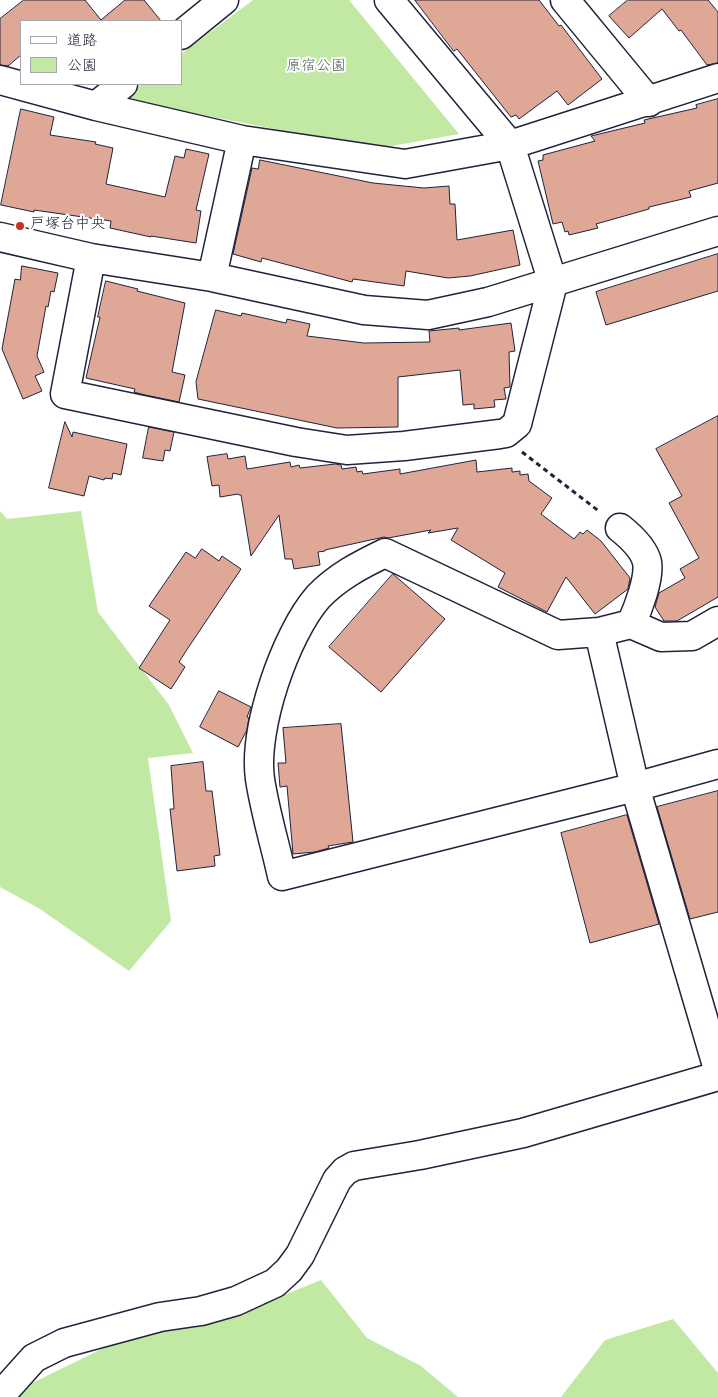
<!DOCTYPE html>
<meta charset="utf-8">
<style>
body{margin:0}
#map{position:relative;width:718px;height:1397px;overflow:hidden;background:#fff;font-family:"Gochi Hand","Klee One",sans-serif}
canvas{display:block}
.legend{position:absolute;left:20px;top:20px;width:162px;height:65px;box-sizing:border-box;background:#fff;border:1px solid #a7a7b1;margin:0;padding:6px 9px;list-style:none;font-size:15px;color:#22223b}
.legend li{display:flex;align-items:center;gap:10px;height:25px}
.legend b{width:25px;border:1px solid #a7a7b1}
</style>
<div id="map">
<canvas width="718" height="1397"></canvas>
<ul class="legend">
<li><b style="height:6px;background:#fff"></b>道路</li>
<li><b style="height:14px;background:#c1e9a4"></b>公園</li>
</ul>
</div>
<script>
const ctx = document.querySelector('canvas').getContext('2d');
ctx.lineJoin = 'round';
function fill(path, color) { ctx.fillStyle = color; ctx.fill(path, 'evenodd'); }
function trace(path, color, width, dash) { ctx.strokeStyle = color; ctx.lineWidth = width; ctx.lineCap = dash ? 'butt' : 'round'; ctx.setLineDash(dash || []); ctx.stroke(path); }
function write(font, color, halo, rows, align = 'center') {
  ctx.font = font + ' "Gochi Hand","Klee One",sans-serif'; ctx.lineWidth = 4; ctx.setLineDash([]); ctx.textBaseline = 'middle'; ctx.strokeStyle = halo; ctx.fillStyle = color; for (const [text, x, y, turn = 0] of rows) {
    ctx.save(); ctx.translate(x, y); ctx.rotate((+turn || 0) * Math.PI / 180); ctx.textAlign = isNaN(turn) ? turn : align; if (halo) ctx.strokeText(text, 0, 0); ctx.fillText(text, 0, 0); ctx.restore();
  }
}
const green = new Path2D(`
 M253,0H349L459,134L375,149L122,99L142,84H181V54Z
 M0,511L7,519L81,511L98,612L169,705L193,753L148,758L171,921L129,971L40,909L0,887Z
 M321,1280L367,1338L421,1366L458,1397H13L20,1389L118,1341L267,1302Z
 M673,1319L718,1373V1397H561L605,1340Z`);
const building = new Path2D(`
 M24,0H85L101,20L125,0H144L161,21H21V55L8,66L0,65V19Z
 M415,0H539L559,26L561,25L602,79L568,105L557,91L519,119L516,115L511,117L457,49L454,51Z
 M628,0H708L718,12V63L707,65L681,30L679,31L662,9L629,38L609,16Z
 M718,99V183L689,191L691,197L649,207V209L596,224L598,228L569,235L568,231L565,232L562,222L553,224L538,161L543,160V155L595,141L591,136L645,123L644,120L697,108L696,105Z
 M21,109L54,117L50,135L96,142L95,144L113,148L106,184L165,197L175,156L184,158L186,149L209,154L196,210L201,211L196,243L151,236V237L110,228L111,221L34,210V212L1,205Z
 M260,160L373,183L424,188L449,186L450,204H455L457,240L513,230L520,265L470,276L448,278L406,271L404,286L353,279L352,282L262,258L261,262L233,254L252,168L258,169Z
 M718,254V291L606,325L596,292Z
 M22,266L58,273L54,292L51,291L48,307L46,306L37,356L44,372L35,376L42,391L23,399L2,349L15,279L20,280Z
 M106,281L138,289L137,291L185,303L172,372L185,375L179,402L145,395L134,392L135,389L86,378L100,317H98Z
 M216,310L241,316L242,313L286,323L287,319L310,324L307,336L364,343L430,342L429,331L459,328V330L511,323L515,351L509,352L510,387L504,388L506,399L494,400L495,407L474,409V404L463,405L460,370L398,377V427L337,428L198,399L196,382Z
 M718,416V597L677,621H664L655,607L659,593L685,578L680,569L699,558L669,503L682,496L656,449Z
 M65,422L72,437L73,432L127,444L121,475L113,473L112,479L105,478L104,480L89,476L84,496L49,488Z
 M149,427L174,432L170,451L165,450L163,461L143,458Z
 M227,454L228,459L245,456L247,469L290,462L291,467L299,465L300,468L335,464L341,465L342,469L356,467L357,472L362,471L363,474L400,469V474L476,460L477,472L512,468V472L520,471V475L528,474L529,481L552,498L541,514L574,539L580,532L583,534L587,530L601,541L630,578L628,589L595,614L566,577L547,612L498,587L505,573L451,540L458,528L428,533L431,530L388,538L384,537L325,550V551L318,552L320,565L294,569L292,559H285L279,515L251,556L241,495H239L238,494L220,497L219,485L212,486L207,457Z
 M202,549L219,561L222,556L241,569L186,651L179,662L185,667L171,689L139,668L170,620L149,606L186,552L195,558Z
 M393,574L445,619L381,692L329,647Z
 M219,691L251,707L247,717L249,718L247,730L238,747L200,727Z
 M341,724L353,842L328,846L329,848L315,852L293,854L287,786L280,787L278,763H286L283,728Z
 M203,762L206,791H212L220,855L214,856L215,866L177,871L170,809H174L171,766Z
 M718,791V912L690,919L657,807Z
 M627,815L659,924L590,943L561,833Z`);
const path = new Path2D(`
 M522,452L600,512`);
const minor = new Path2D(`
 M565,0L649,102
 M181,35L224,0
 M0,80L96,106L242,140L405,164L510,145L718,78
 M96,106L123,84
 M0,237L91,258L212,277L364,310L428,315L488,302L718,231
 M91,258L65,394L296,442L347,450L404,446L500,434L506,433L517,424L553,283L510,145L389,0
 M212,277L242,140
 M620,528C630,536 644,549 647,562C650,578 638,609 631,624
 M599,632L631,624L661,637L692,636L718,621
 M718,764L635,787L282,876C275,844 265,812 260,779C253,729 285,635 318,597C337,577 360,565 385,553L558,635L599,632L635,787L718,1069
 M0,1396L34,1358L64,1343L160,1317L201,1311L236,1301L275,1283L289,1270L300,1255L337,1180L345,1171L354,1166L420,1155L523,1133L718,1076`);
const markers = [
 [20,226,5,"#c8321e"]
];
const parkNames = [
 ["原宿公園",316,68]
];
const poiNames = [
 ["戸塚台中央",30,226]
];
fill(green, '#c1e9a4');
fill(building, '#dfa896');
trace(building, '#22223b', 1);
trace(minor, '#22223b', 31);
trace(path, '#22223b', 3, [5, 4]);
trace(minor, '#fff', 28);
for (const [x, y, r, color] of markers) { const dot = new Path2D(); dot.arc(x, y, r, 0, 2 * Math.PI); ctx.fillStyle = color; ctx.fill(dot); trace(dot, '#fff', 2); }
write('15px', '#525e5a', '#fff', parkNames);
write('15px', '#22223b', '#fff', poiNames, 'left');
</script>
